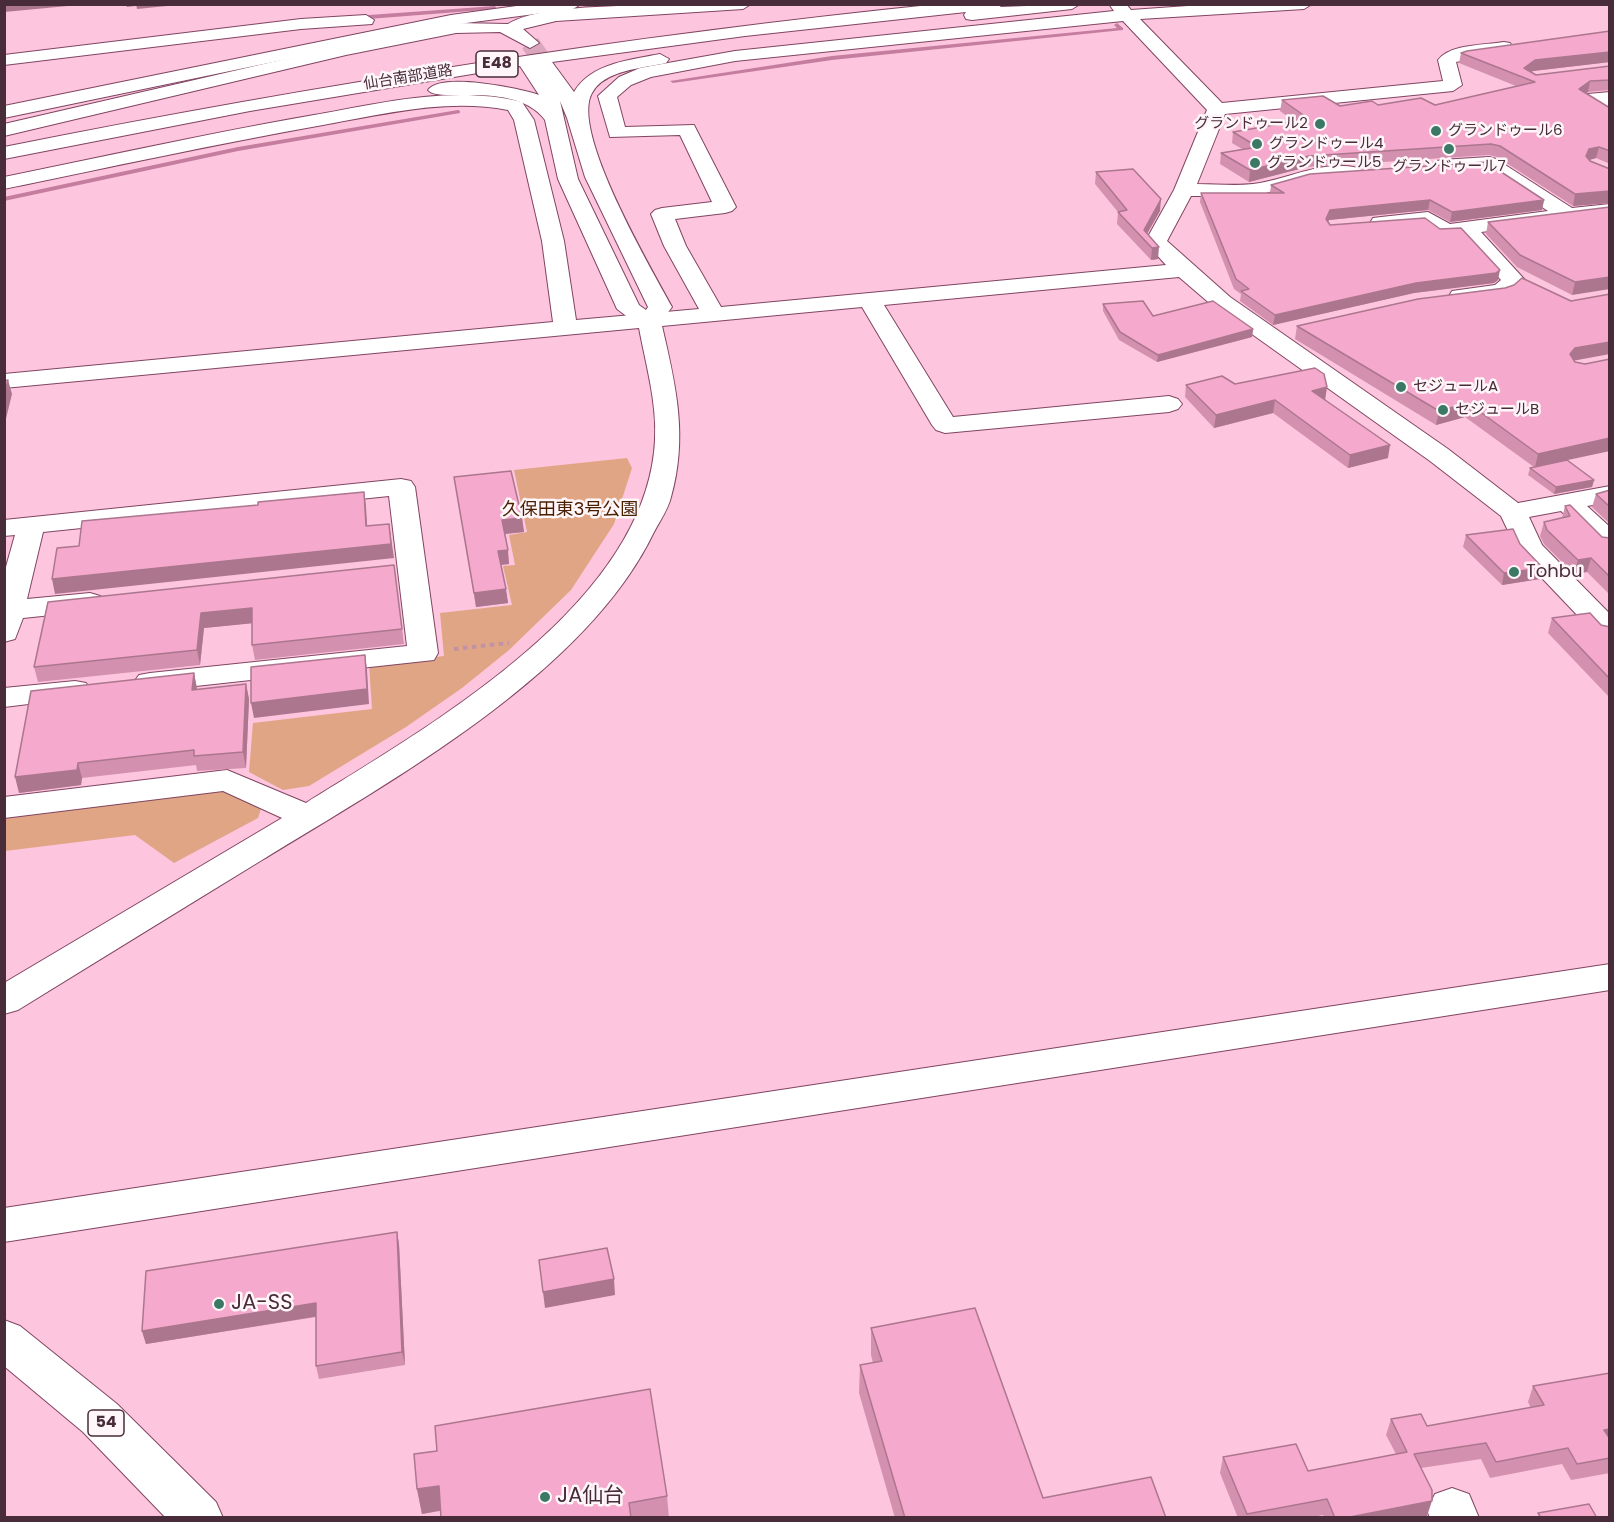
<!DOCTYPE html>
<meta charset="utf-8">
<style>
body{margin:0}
#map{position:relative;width:1614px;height:1522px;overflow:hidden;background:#fec5de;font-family:Poppins,sans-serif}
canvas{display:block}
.frame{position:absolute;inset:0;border:6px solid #482c39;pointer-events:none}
</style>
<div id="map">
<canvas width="1614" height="1522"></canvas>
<div class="frame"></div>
</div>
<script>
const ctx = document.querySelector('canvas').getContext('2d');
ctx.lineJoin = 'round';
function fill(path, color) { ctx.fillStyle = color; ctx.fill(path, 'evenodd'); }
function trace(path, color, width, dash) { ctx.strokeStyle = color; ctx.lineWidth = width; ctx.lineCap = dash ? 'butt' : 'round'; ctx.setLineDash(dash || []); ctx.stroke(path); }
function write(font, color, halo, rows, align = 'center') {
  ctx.font = font + ' Poppins,"Noto Sans JP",sans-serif'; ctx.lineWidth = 5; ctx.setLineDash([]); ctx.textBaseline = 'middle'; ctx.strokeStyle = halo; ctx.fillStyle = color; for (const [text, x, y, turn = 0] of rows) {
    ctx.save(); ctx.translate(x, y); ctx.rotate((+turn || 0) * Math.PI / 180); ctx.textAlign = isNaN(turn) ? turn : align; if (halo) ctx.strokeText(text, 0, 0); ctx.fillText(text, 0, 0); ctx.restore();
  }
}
const green = new Path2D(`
 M627,458L632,468L614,524L571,590L509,650L462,688L406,727L309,786L283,790L249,772L253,723L372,709L369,665L444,656L440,613L512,605L503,566L515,565L509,535L527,532L514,470Z
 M223,789L263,802L258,818L174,863L135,835L5,851L4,816Z`);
const stream = new Path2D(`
 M597,4H630L584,9L581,7Z
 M495,6L497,9L355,20L352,18L355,16Z
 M1117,23L1123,28V30L832,60L673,83L670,81L832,56L1117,28L1114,25Z
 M458,110L460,111V113L238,151L4,201V197L238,147Z`);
const highwayTunnel = new Path2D(`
 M530,43L543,62`);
const path = new Path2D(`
 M454,649L509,643`);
const minor = new Path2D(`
 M531,4H581L573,9L451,25L4,118V106L451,15Z
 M1109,4H1126L1131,10L1216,4H1312L1304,9L1140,19L1222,103L1443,81L1438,60C1450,44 1485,45 1504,42L1510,43L1513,47L1510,51L1456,62L1462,85L1453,91L1225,114L1197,184C1215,184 1235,186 1253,184C1288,180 1322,159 1358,168L1361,172L1358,176L1308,181L1255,196H1191L1167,241L1230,297L1448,449L1518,503L1610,486V502L1587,506L1610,527V551L1600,549L1561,511L1529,517L1542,545L1610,614V641L1599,638L1519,554L1501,516L1430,461L1214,307L1179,277L884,305L953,417L1169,396L1178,399L1182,404L1178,409L1169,412L945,433L936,430L932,425L862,307L662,326C676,386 688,437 671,497C668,510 659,522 653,534C585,674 391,781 262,860C180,910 99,960 18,1010L4,1014V983L282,818L223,791L4,818V797L227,770L306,803C429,726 647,604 655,440C657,403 646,365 639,328L4,388V374L553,322L542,241L514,120L508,110C447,98 384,114 323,125C216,144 110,167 4,189V177C107,156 210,133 314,115C382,103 453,85 522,102L534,120L564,241L576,320L699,309L664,246L651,214L655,210L662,208L712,202L680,135L610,137L598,96L619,77L640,68L735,51L1114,11ZM1123,21L1207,110L1174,190L1145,242L1166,265L721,307L686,246L675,219L725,213L732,211L736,207L694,125L625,127L617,97L631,85L651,77L735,61Z
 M366,15L374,20L372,24L301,29L4,65V55L301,19Z
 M1610,92V118L1579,100L1588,94Z
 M1489,157L1496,159L1572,208L1610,204V216L1481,232L1525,280L1510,296L1460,303L1452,301L1449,296L1452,291L1495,285L1501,280L1460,235L1438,236L1424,225L1381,229L1373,228L1370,223L1373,218L1381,217L1428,212L1450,224L1548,211L1485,169L1441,172L1434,170L1431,166L1434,162L1441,160Z
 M401,479L411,481L415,487L438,653L434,660L150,691L139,689L134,682L139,675L150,673L407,646L389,496L43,532L27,599L90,593L100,596L105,602L100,608L90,611L23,618L15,639L4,642V574L15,535L4,536V520Z
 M75,681L86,683L91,690L86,697L4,707V688Z
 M1610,964V990L4,1242V1208Z
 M1452,1488L1469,1494L1479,1518H1430L1427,1510L1435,1494Z`);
const major = new Path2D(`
 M4,1320L20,1326L117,1404L216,1502L223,1518H166L83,1432L4,1366Z`);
const highway = new Path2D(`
 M657,4H751L743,9L556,21L523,29L539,43L530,48L500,32L456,33L346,55L4,136V124L346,45L456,23L508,24C538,5 620,7 657,4Z
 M939,4H1002L1000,7L1080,4L1072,9L972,20L966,19L964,15L966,12L745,36L552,62L574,92C591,63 630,60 660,54L669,59L666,63C644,68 604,70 592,93C570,131 651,268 672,307L657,327H641L617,309L558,179L545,120C515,80 438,104 428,90C440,72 520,88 539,95L520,66L250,111L4,159V147C314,85 625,36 939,4ZM560,101L567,118L585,177L648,307L646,310L639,305L578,179Z`);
const wall = new Path2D(`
 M1610,31V62L1533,71L1531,72L1536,75L1610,66V90L1588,92L1586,93L1610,108V164L1596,158L1589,160L1610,169V203L1573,206L1497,157L1489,155L1307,167L1249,182L1220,164L1221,153L1242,149L1232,143L1233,132L1295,122L1280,111L1282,100L1340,106L1435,105L1516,86L1459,63L1461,53Z
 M1096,172L1160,211L1147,234L1158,259L1151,260L1117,224L1118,212L1095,184Z
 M1271,185L1544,200L1542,210L1450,222L1428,210L1329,220L1328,222L1330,225L1498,280L1494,283L1414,293L1273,325L1240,301L1241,294L1234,289L1200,202L1201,193H1270Z
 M1610,207L1572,295L1517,267L1486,234L1488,222Z
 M1571,301L1574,360L1567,460L1594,480L1592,487L1554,494L1528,475L1530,468L1534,467L1465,417L1436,425L1295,339L1297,326Z
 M1103,304L1153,316L1253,329L1252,337L1157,362L1119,340L1103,311Z
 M1235,384L1327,387L1325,399L1388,458L1348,468L1273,413L1214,428L1185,397L1186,385Z
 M454,477L522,518L524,532L505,534L509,564L501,565L508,603L476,607Z
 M1610,490V524L1592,507L1596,494Z
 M1565,506L1602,537L1610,538V595L1587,572L1574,574L1544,544L1540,536L1544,522L1562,518Z
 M1466,535L1520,544L1540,579L1502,585L1463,547Z
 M394,565L404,644L255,660L252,645V623L204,628L200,665L38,682L34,667Z
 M1552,618L1601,625L1610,627V698L1548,633Z
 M194,673L197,690L246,684L249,699L246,768L197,771L196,765L82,778L81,785L19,793Z
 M397,1232L399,1244L405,1365L319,1379L316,1366V1317L146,1344L142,1331Z
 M871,1328L1043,1498L1166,1518H895L859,1393L860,1365L873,1363L871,1355Z
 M1610,1373V1473L1571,1480L1562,1464L1490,1478L1481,1459L1421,1468L1427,1516L1421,1518H1324L1323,1515L1308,1518H1238L1220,1473L1223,1457L1308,1471L1396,1454L1386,1435L1391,1419L1427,1426L1531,1408L1528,1402L1533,1386Z
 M417,1489L667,1496L669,1518H441L440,1511L422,1514Z`);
const shadedWall = new Path2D(`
 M4,4H68V6L4,12Z
 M126,4H135V6L127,7Z
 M136,4H187L137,9Z
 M1610,52V62L1533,71L1524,78V68L1535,60Z
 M1590,81L1588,92L1577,99L1579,89Z
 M1599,147L1596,158L1586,161V156L1589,149Z
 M1309,156L1307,167L1249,182L1250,170Z
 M1610,191V203L1573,206L1575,194Z
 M1161,199L1160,211L1144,239V230Z
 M1430,200L1428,210L1329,220L1324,228L1326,219L1330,210Z
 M1544,200L1542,210L1450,222L1452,212Z
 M1159,247L1158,259L1151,260L1152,248Z
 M1500,270L1498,280L1494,283L1414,293L1273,325L1275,315L1416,283Z
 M1610,277V289L1572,295L1575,282Z
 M1253,329L1252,337L1157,362L1158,355Z
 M1610,342V354L1572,361L1570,354L1575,348Z
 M8,380L12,394L4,427V398Z
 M1327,387L1325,400L1312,391Z
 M1275,400L1273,413L1214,428L1216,415Z
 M1468,403L1465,417L1436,425L1439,411Z
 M1610,438V451L1535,467L1538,454Z
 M1390,445L1388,458L1348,468L1350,455Z
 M1594,480L1592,487L1554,494L1556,487Z
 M364,492L366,506L368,540L366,526Z
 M522,518L524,532L504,534L502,520Z
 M389,524L394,558L55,594L52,579Z
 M508,550L509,564L499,565L498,551Z
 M1591,558L1587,572L1574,574L1578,560Z
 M1543,568L1540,579L1502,585L1504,573Z
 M506,589L508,603L476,607L474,593Z
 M252,608L255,623L204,628L200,665L197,650L201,613Z
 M365,655L367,670L369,704L254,718L251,703Z
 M194,673L197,688L196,705L192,690Z
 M246,684L249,699L246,768L243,752Z
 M78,763L82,778L81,785L19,793L15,777Z
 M397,1232L399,1244L405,1365L402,1352Z
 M614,1279L615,1295L545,1308L543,1292Z
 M316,1303L319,1316L146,1344L142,1331Z
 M1610,1429V1443L1604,1430Z
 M439,1486L443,1510L422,1514L417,1489Z
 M1432,1501L1427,1516L1421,1518H1345Z`);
const building = new Path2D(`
 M1610,31V52L1535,60L1524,68L1536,75L1610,66V80L1590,81L1579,89L1610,108V151L1599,147L1589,149L1586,156L1590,161L1610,169V191L1575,194L1500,146L1491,144L1309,156L1250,170L1221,153L1258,147L1233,132L1309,119L1282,100L1323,96L1340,106L1372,101L1378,105L1421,98L1435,105L1535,82L1461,53L1467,51Z
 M1486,162L1544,200L1452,212L1430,200L1330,210L1326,219L1330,225L1425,218L1440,229L1461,228L1500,270L1496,273L1416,283L1275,315L1241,291L1249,289L1236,279L1201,193H1284L1271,185L1310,174Z
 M1133,169L1161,199L1144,230L1159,247L1152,248L1118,212L1127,210L1096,172Z
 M1610,207V277L1575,282L1520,255L1488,222Z
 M1522,278L1571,301L1610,294V342L1575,348L1570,354L1575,362L1585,364L1610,359V438L1538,454L1468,403L1439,411L1297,326L1418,299L1505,288L1514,285Z
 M1143,301L1153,316L1213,301L1253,329L1158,355L1120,332L1103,304Z
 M1315,368L1324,374L1327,387L1312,391L1390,445L1350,455L1275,400L1216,415L1186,385L1222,376L1235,384Z
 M8,380L4,398V381Z
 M1567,460L1594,480L1556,487L1530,468Z
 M511,471L522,518L502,520L508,550L498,551L506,589L474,593L454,477Z
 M1610,490V507L1596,494Z
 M364,492L366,526L389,524L391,544L52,579L57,548L79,546L82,521L258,505V502Z
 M1570,505L1602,537L1610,538V577L1591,558L1578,560L1547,530L1544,522L1570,516L1565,506Z
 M1513,529L1520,544L1543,568L1504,573L1466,535Z
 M394,565L402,629L252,645V608L201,613L197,650L34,667L48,602Z
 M1590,613L1601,625L1610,627V679L1552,618Z
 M365,655L367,689L251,703V667Z
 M194,673L192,690L246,684L243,752L194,756V750L78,763L77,770L15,777L31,691Z
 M397,1232L402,1352L316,1366V1303L142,1331L146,1271Z
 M607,1248L614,1279L543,1292L539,1260Z
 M975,1308L1043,1498L1151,1477L1166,1518H905L860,1365L882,1361L871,1328Z
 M1610,1373V1429L1604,1430L1610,1439V1458L1577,1464L1568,1448L1496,1462L1486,1443L1414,1454L1432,1490V1501L1345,1518H1335L1327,1499L1247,1514L1223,1457L1296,1444L1308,1471L1407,1452L1391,1419L1421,1414L1427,1426L1544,1405L1533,1386Z
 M650,1389L667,1496L629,1503L631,1518H441L439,1486L417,1489L414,1454L437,1451L435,1426Z
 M1589,1504L1597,1518H1541L1538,1513Z`);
const markers = [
 [1320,124,6,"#3b7966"],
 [1436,131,6,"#3b7966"],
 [1257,144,6,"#3b7966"],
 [1449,149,6,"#3b7966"],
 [1255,163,6,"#3b7966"],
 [1401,387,6,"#3b7966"],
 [1443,410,6,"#3b7966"],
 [1514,572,6,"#3b7966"],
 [219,1304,6,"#3b7966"],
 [545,1497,6,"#3b7966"]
];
const farStreetnames = [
 ["仙台南部道路",408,78,-9]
];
const farPoinames = [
 ["グランドゥール2",1308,124,"right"],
 ["グランドゥール6",1448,131],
 ["グランドゥール4",1269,144],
 ["グランドゥール5",1267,163],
 ["グランドゥール7",1449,167,"center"],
 ["セジュールA",1413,387],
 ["セジュールB",1455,410]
];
const shields = [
 [497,64,42],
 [106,1423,36]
];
const shieldNames = [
 ["E48",497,64],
 ["54",106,1423]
];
const parkNames = [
 ["久保田東3号公園",570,510]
];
const poiNames = [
 ["Tohbu",1526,572]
];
const nearPoinames = [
 ["JA-SS",231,1304],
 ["JA仙台",557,1497]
];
fill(green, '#e0a584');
fill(stream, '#c57d9f');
trace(highwayTunnel, '#daa6bd', 19, [19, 10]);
trace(minor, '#814562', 2);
trace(major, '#814562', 2);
trace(highway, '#814562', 2);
trace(path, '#c192a7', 4, [4.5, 4.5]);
fill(minor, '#fff');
fill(major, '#fff');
fill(highway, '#fff');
fill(wall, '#d391af');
fill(shadedWall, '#ac768f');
fill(building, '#f5a9cc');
trace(building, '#ac768f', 1.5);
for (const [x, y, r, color] of markers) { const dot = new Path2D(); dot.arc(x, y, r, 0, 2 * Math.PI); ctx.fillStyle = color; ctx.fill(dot); trace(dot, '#fef6f9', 2); }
write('15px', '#482c39', '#fef6f9', farStreetnames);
write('15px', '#482c39', '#fef6f9', farPoinames, 'left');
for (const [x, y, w] of shields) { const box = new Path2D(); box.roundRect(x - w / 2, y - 13, w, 26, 4.5); ctx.fillStyle = '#fef6f9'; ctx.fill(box); trace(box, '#482c39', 1.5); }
write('bold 16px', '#482c39', null, shieldNames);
write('18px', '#491e00', '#fef6f9', parkNames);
write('18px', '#482c39', '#fef6f9', poiNames, 'left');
write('21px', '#482c39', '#fef6f9', nearPoinames, 'left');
</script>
